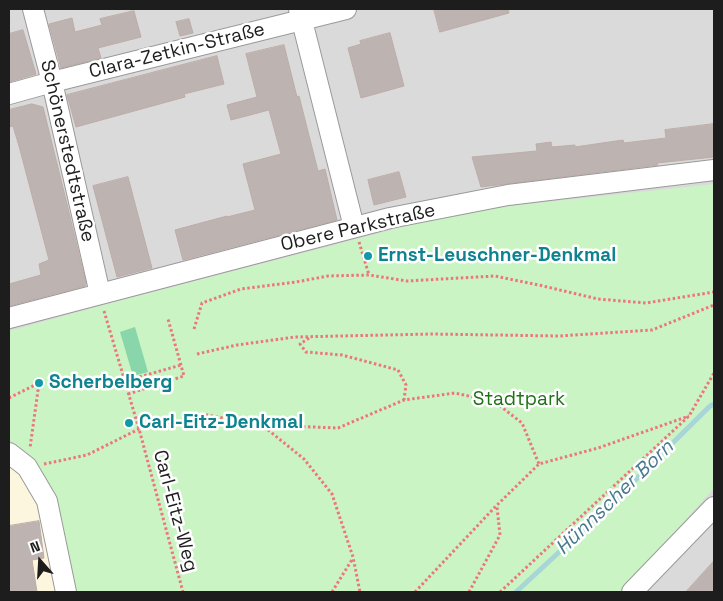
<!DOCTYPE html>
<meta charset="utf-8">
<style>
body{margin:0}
#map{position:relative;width:723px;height:601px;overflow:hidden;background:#ede8e4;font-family:"Space Grotesk",sans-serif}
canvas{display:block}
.frame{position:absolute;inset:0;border:10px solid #1d1d1d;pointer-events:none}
.north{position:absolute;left:15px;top:536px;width:50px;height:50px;-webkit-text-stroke:4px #fff;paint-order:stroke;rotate:341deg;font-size:14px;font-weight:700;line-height:20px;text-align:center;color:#1d1d1d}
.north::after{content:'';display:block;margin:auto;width:18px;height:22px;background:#1d1d1d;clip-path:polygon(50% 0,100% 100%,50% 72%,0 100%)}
</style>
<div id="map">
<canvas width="723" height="601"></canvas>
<div class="frame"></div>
<div class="north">N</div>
</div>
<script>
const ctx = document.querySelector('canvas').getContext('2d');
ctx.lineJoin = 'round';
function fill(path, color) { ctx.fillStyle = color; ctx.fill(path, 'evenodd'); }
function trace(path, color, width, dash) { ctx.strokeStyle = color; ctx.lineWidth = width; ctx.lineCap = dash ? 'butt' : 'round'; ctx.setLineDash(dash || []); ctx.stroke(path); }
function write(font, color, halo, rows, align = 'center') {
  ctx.font = font + ' "Space Grotesk",sans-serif'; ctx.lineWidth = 5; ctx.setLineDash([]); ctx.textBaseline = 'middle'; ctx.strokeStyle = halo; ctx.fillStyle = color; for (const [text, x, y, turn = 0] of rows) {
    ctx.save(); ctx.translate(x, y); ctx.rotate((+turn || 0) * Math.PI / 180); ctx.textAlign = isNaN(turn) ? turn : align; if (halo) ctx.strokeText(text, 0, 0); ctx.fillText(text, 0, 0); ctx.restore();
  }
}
const residential = new Path2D(`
 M9,9H714V592H9Z`);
const education = new Path2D(`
 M14,457L41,496L60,592H9V464Z`);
const park = new Path2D(`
 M714,184V488L621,592H75L49,501L9,447V331L103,305L441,217L509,206Z`);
const pitch = new Path2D(`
 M135,327L148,372L133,376L120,332Z`);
const stream = new Path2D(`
 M516,592L609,506L710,406L714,404`);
const building = new Path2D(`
 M434,9H508L509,13L440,32Z
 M134,11L141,37L98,48L101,58L61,68L49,24L72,18L75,32L102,25L100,19Z
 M189,19L193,33L180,36L176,22Z
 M23,30L36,74L9,82V34Z
 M390,33L404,86L361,98L348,48L361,44L360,41Z
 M284,45L297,97L299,96L318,171L325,169L337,220L183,260L175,230L227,216V217L255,210L243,164L281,154L269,110L231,120L227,105L257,97L246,54Z
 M217,56L224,84L184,94L185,97L76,127L67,95Z
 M32,104L43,107L67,204L86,284L85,286L9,306V284L41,275L39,264L49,260L19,146L13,126L9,127V110Z
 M714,124V157L657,163L658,165L481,187L472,157L537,151L536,144L551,142L552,147L575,145V147L623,140L624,143L666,138L665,130Z
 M399,172L406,197L374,205L368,180Z
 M128,177L152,268L117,277L93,186Z
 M39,521L44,558L32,560L37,592H9V526Z
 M714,561V592H686Z`);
const path = new Path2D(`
 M359,242L369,275
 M104,311L139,429L183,592
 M194,329L202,303L241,289L296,282L328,276L369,275L407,281L495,276L543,286L598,299L646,303L714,292
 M309,338L300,344L306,352L342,355L398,370L406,385L404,400
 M197,354L237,345L295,337L432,334L559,336L652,330L714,305
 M125,381L181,365
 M128,394L184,376L168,319
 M9,398L39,383L30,448
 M263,425L338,428L404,400L455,393L495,402L522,423L539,464
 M44,464L87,455L139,429L207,415L262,425L304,459L332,494L353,557L360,592
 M332,592L353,558
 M415,592L496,506L539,464L598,448L689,416
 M469,592L500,535L497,507
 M500,592L689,416L714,373`);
const street = new Path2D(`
 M33,9L52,82L100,294
 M299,9L354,227
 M9,94L52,82L346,9
 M9,318L390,218L508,195L714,170
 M9,453L27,467L47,501L66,592
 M632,592L714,507`);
const markers = [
 [368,256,5,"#0f9aa8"],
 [39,383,5,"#0f9aa8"],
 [129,423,5,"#0f9aa8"]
];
const streetNames = [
 ["Clara-Zetkin-Straße",177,51,-14],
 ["Schönerstedtstraße",67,151,77],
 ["Obere Parkstraße",358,228,-13],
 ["Carl-Eitz-Weg",175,511,75]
];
const cultureNames = [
 ["Ernst-Leuschner-Denkmal",378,256],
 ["Scherbelberg",49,383],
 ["Carl-Eitz-Denkmal",139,423]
];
const parkNames = [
 ["Stadtpark",519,400]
];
const waterNames = [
 ["Hünnscher Born",615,498,-44]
];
fill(residential, '#dbdada');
fill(education, '#fcf6de');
fill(park, '#caf4c4');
fill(pitch, '#88d6a9');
trace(stream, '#a8d6d7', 5);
fill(building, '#bdb3b1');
trace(building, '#beada8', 1);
trace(street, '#9a9a9a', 22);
trace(path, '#ed7580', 3, [2.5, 2.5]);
trace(street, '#fff', 20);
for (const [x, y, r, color] of markers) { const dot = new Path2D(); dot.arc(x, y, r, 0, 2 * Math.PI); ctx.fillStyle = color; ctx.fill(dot); trace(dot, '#fff', 2); }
write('19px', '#1d1d1d', '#fff', streetNames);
write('bold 19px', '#0d838f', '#fff', cultureNames, 'left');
write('19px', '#1f7115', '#fff', parkNames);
write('italic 20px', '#48798e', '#fff', waterNames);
</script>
